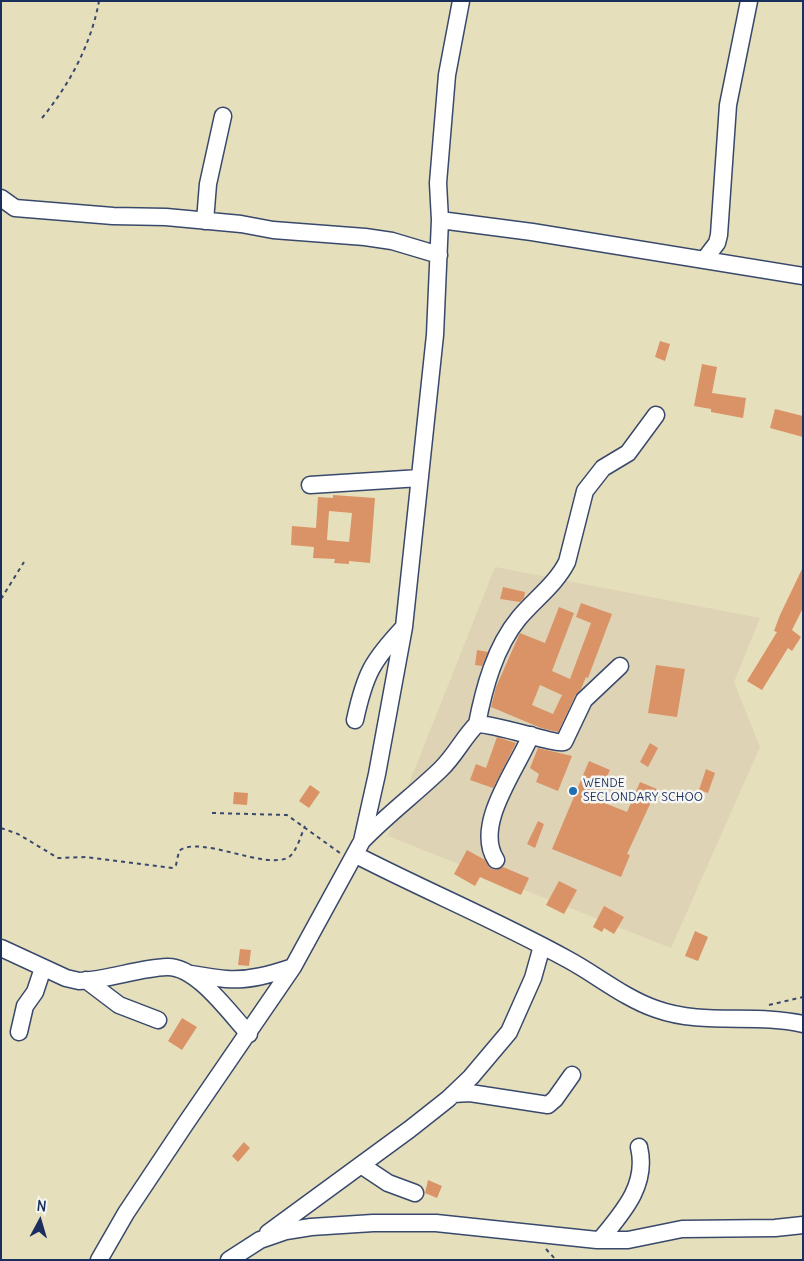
<!DOCTYPE html>
<style>
body{margin:0}
#map{position:relative;width:804px;height:1261px;overflow:hidden;background:#e6dfbb;font-family:Delius,sans-serif}
canvas{display:block}
.frame{position:absolute;inset:0;border:2px solid #1b2f5e;pointer-events:none}
.north{position:absolute;left:15px;top:1196px;width:50px;height:50px;-webkit-text-stroke:4px #f6f6f2;paint-order:stroke;rotate:6deg;font-size:14px;font-weight:700;line-height:20px;text-align:center;color:#1b2f5e}
.north::after{content:'';display:block;margin:auto;width:18px;height:22px;background:#1b2f5e;clip-path:polygon(50% 0,100% 100%,50% 72%,0 100%)}
</style>
<div id="map">
<canvas width="804" height="1261"></canvas>
<div class="frame"></div>
<div class="north">N</div>
</div>
<script>
const ctx = document.querySelector('canvas').getContext('2d');
ctx.lineJoin = 'round';
function fill(path, color) { ctx.fillStyle = color; ctx.fill(path, 'evenodd'); }
function trace(path, color, width, dash) { ctx.strokeStyle = color; ctx.lineWidth = width; ctx.lineCap = dash ? 'butt' : 'round'; ctx.setLineDash(dash || []); ctx.stroke(path); }
function write(font, color, halo, rows, align = 'center') {
  ctx.font = font + ' Delius,sans-serif'; ctx.lineWidth = 5; ctx.setLineDash([]); ctx.textBaseline = 'middle'; ctx.strokeStyle = halo; ctx.fillStyle = color; for (const [text, x, y, turn = 0] of rows) {
    ctx.save(); ctx.translate(x, y); ctx.rotate((+turn || 0) * Math.PI / 180); ctx.textAlign = isNaN(turn) ? turn : align; if (halo) ctx.strokeText(text, 0, 0); ctx.fillText(text, 0, 0); ctx.restore();
  }
}
const built = new Path2D(`
 M495,567L760,618L734,682L760,747L671,948L388,836Z`);
const building = new Path2D(`
 M660,341L670,344L665,361L655,357Z
 M702,364L717,367L712,393L746,398L743,418L711,412V409L694,406Z
 M775,409L803,416V437L770,428Z
 M333,495L375,498L370,563L349,561V564L334,563L335,559L313,558L314,547L291,545L292,526L316,528L318,497L333,498ZM329,511L352,513L349,542L327,540Z
 M803,567V608L792,630L801,637L792,651L788,648L762,690L747,681L777,632L774,631L780,615Z
 M503,587L525,592L524,598L520,602L500,599Z
 M581,603L612,614L588,678L586,677L581,689L575,696L558,732L541,728L491,707L496,687L519,635L520,633L545,643L559,607L574,613L552,671L570,679L591,623L576,617ZM540,685L562,695L553,714L532,705Z
 M477,650L488,652L482,666L475,665Z
 M656,665L685,669L677,717L648,713Z
 M497,737L516,743L493,788L470,780L476,764L486,768Z
 M650,743L658,748L648,767L640,762Z
 M538,748L572,756L558,791L536,782L539,774L530,768Z
 M589,761L610,770L597,800L627,812L640,782L657,789L627,854L630,855L621,877L552,849Z
 M706,769L715,773L708,793L699,790Z
 M310,785L320,792L309,808L299,801Z
 M234,792L248,793L247,805L233,804Z
 M538,821L544,824L535,848L527,844Z
 M467,850L485,860L490,868L495,870L503,867L529,878L521,895L480,877L475,886L454,874Z
 M559,881L577,890L564,914L546,905Z
 M604,906L624,917L614,934L604,928L602,932L593,927Z
 M695,931L708,937L698,961L685,956Z
 M240,949L251,950L249,966L238,965Z
 M182,1018L197,1027L182,1050L168,1041Z
 M244,1142L250,1148L238,1162L232,1156Z
 M428,1180L442,1186L437,1198L425,1193Z`);
const path = new Path2D(`
 M42,118C69,85 91,45 99,1
 M1,599L24,562
 M212,813L287,815L340,853
 M1,828L18,834L58,858L86,857L173,868L176,865L179,851C199,834 266,871 289,857C297,851 301,835 305,826
 M769,1005L803,997
 M546,1249L556,1260`);
const minor = new Path2D(`
 M1,198L15,208L113,216L166,217L241,224L273,230L365,237L392,241L439,255
 M440,220L532,232L803,276
 M205,221L208,184L223,116
 M704,260L717,243L719,235L728,105L749,1
 M310,485L420,478
 M355,720C365,674 372,661 404,627
 M477,724C484,688 495,647 519,618C535,599 556,584 567,562L585,491L603,468L628,453L656,415
 M362,841C387,815 415,794 440,770C455,756 463,738 477,724C498,724 555,745 564,742L584,700L620,666
 M356,855C426,891 498,921 567,959C597,975 624,998 656,1009C703,1026 755,1013 803,1024
 M496,860C473,825 517,769 531,735
 M1,948L66,978L79,981C109,980 138,968 167,967C197,966 230,1014 249,1034
 M191,974C203,976 215,978 226,979C249,981 272,974 293,967
 M86,980L119,1005L158,1020
 M19,1032L25,1006L35,992L43,968
 M453,1094L470,1093L548,1105L555,1099L572,1075
 M361,1165L388,1183L415,1193
 M268,1233L410,1129L448,1099L471,1077L509,1032L533,978L542,946
 M600,1240C623,1212 648,1185 639,1147
 M99,1260L126,1213L186,1123L293,967L362,841L377,774L404,627L435,335L440,220L438,183L447,75L461,1
 M229,1260L260,1240L286,1231L311,1227L373,1223H436L597,1240H628L682,1229L775,1228L803,1225`);
const markers = [
 [573,791,5,"#1f6fb2"]
];
const poiNames = [
 ["WENDE",583,784],
 ["SECLONDARY SCHOO",583,798]
];
fill(built, '#dfd3b6');
fill(building, '#da9367');
trace(minor, '#39496c', 19);
trace(path, '#39496c', 2, [4, 4]);
trace(minor, '#fff', 16);
for (const [x, y, r, color] of markers) { const dot = new Path2D(); dot.arc(x, y, r, 0, 2 * Math.PI); ctx.fillStyle = color; ctx.fill(dot); trace(dot, '#f6f6f2', 2); }
write('12px', '#1b2f5e', '#f6f6f2', poiNames, 'left');
</script>
